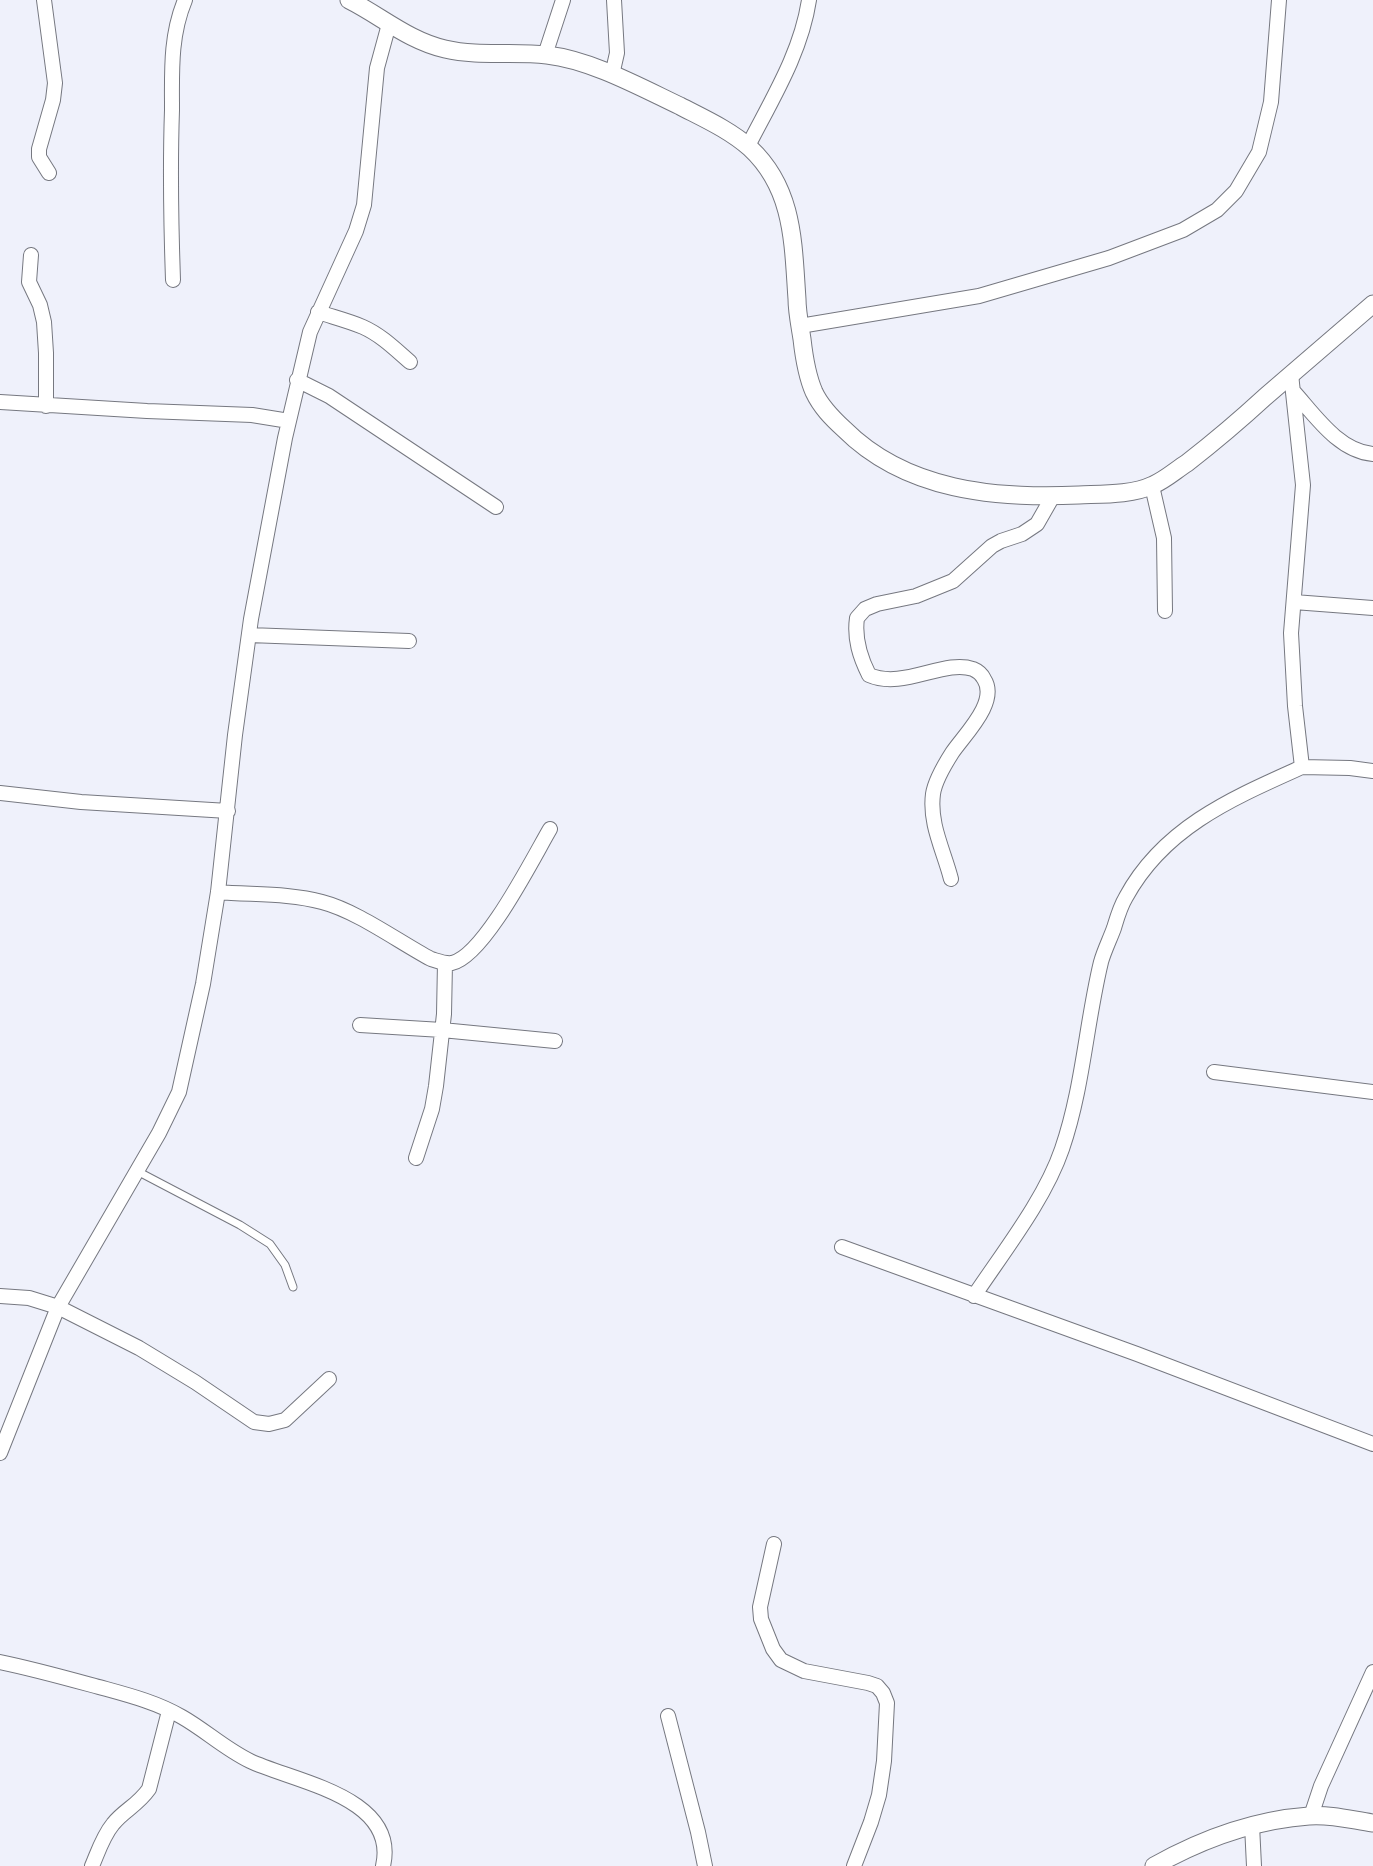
<!DOCTYPE html>
<style>
body{margin:0}
canvas{display:block;background:#eff1fb}
</style>
<canvas width="1373" height="1866"></canvas>
<script>
const ctx = document.querySelector('canvas').getContext('2d');
ctx.lineJoin = 'round';
function trace(path, color, width, dash) { ctx.strokeStyle = color; ctx.lineWidth = width; ctx.lineCap = dash ? 'butt' : 'round'; ctx.setLineDash(dash || []); ctx.stroke(path); }
const service = new Path2D(`
 M137,1171L240,1225L270,1244L285,1265L293,1287`);
const minor = new Path2D(`
 M44,0L55,83L53,100L39,149V157L49,173
 M545,55L563,0
 M612,75L617,53L614,0
 M748,146C772,99 801,53 809,0
 M31,255L29,282L40,305L44,322L46,353V406
 M173,280C171,223 170,167 172,110C172,72 170,36 185,0
 M318,312C333,317 349,321 363,327C381,335 395,349 410,362
 M800,326L979,296L1109,258L1183,230L1217,210L1236,191L1259,152L1271,102L1279,0
 M1291,374L1303,485L1291,633L1295,706L1302,767L1350,768L1373,771
 M297,380L329,396L496,507
 M1293,391C1314,414 1338,451 1373,454
 M0,402L147,411L252,415L289,421
 M1152,486L1164,538L1165,611
 M1294,602L1373,608
 M249,635L409,641
 M0,793L81,802L228,811
 M951,879C944,851 929,824 933,794C935,780 945,764 952,753C964,735 999,702 984,679C982,675 978,671 973,669C944,659 903,690 869,675C860,657 854,639 857,618L865,609L877,604L916,596L953,581L992,546L1001,541L1022,534L1037,524L1053,496
 M218,892C252,895 289,893 322,902C357,911 399,942 431,959C438,961 445,964 452,963C484,956 533,858 550,829
 M360,1025L442,1030L555,1041
 M1214,1072L1373,1092
 M416,1158L432,1109L436,1086L444,1014L445,963
 M842,1247L1137,1354L1373,1444
 M0,1296L29,1298L58,1307L139,1348L195,1382L254,1422L269,1424L285,1420L329,1379
 M974,1296C1004,1251 1045,1199 1062,1149C1083,1088 1086,1024 1101,962C1104,951 1110,939 1114,928C1117,918 1120,907 1126,897C1164,827 1233,798 1302,767
 M0,1453L58,1307L159,1133L179,1092L203,984L218,892L235,735L251,619L285,438L310,332L356,231L364,205L377,68L389,24
 M774,1544L760,1607L761,1619L773,1649L781,1660L804,1671L868,1683L877,1686L883,1693L887,1703L884,1761L879,1795L871,1822L854,1866
 M0,1662C34,1669 66,1678 99,1687C128,1695 156,1702 182,1717C205,1730 225,1749 250,1761C295,1782 399,1797 383,1866
 M668,1716L698,1832L705,1866
 M1311,1816L1321,1786L1373,1672
 M1252,1825L1254,1866
 M92,1866C98,1852 103,1836 113,1824C124,1810 137,1806 149,1789L169,1711`);
const tertiary = new Path2D(`
 M349,0C381,16 409,41 445,49C479,57 513,51 547,55C591,60 640,87 680,106C703,118 730,130 750,148C794,189 793,243 797,299C797,312 800,326 802,339C804,357 807,376 814,392C821,407 832,418 844,429C906,491 996,499 1079,495C1102,494 1132,495 1153,485C1165,480 1176,470 1187,463C1214,442 1240,420 1265,397C1301,366 1337,335 1373,304
 M1154,1866C1202,1839 1254,1820 1309,1816C1330,1814 1352,1820 1373,1823`);
trace(service, '#767880', 9);
trace(minor, '#767880', 16);
trace(tertiary, '#767880', 19);
trace(service, '#fff', 7);
trace(minor, '#fff', 14);
trace(tertiary, '#fff', 17);
</script>
